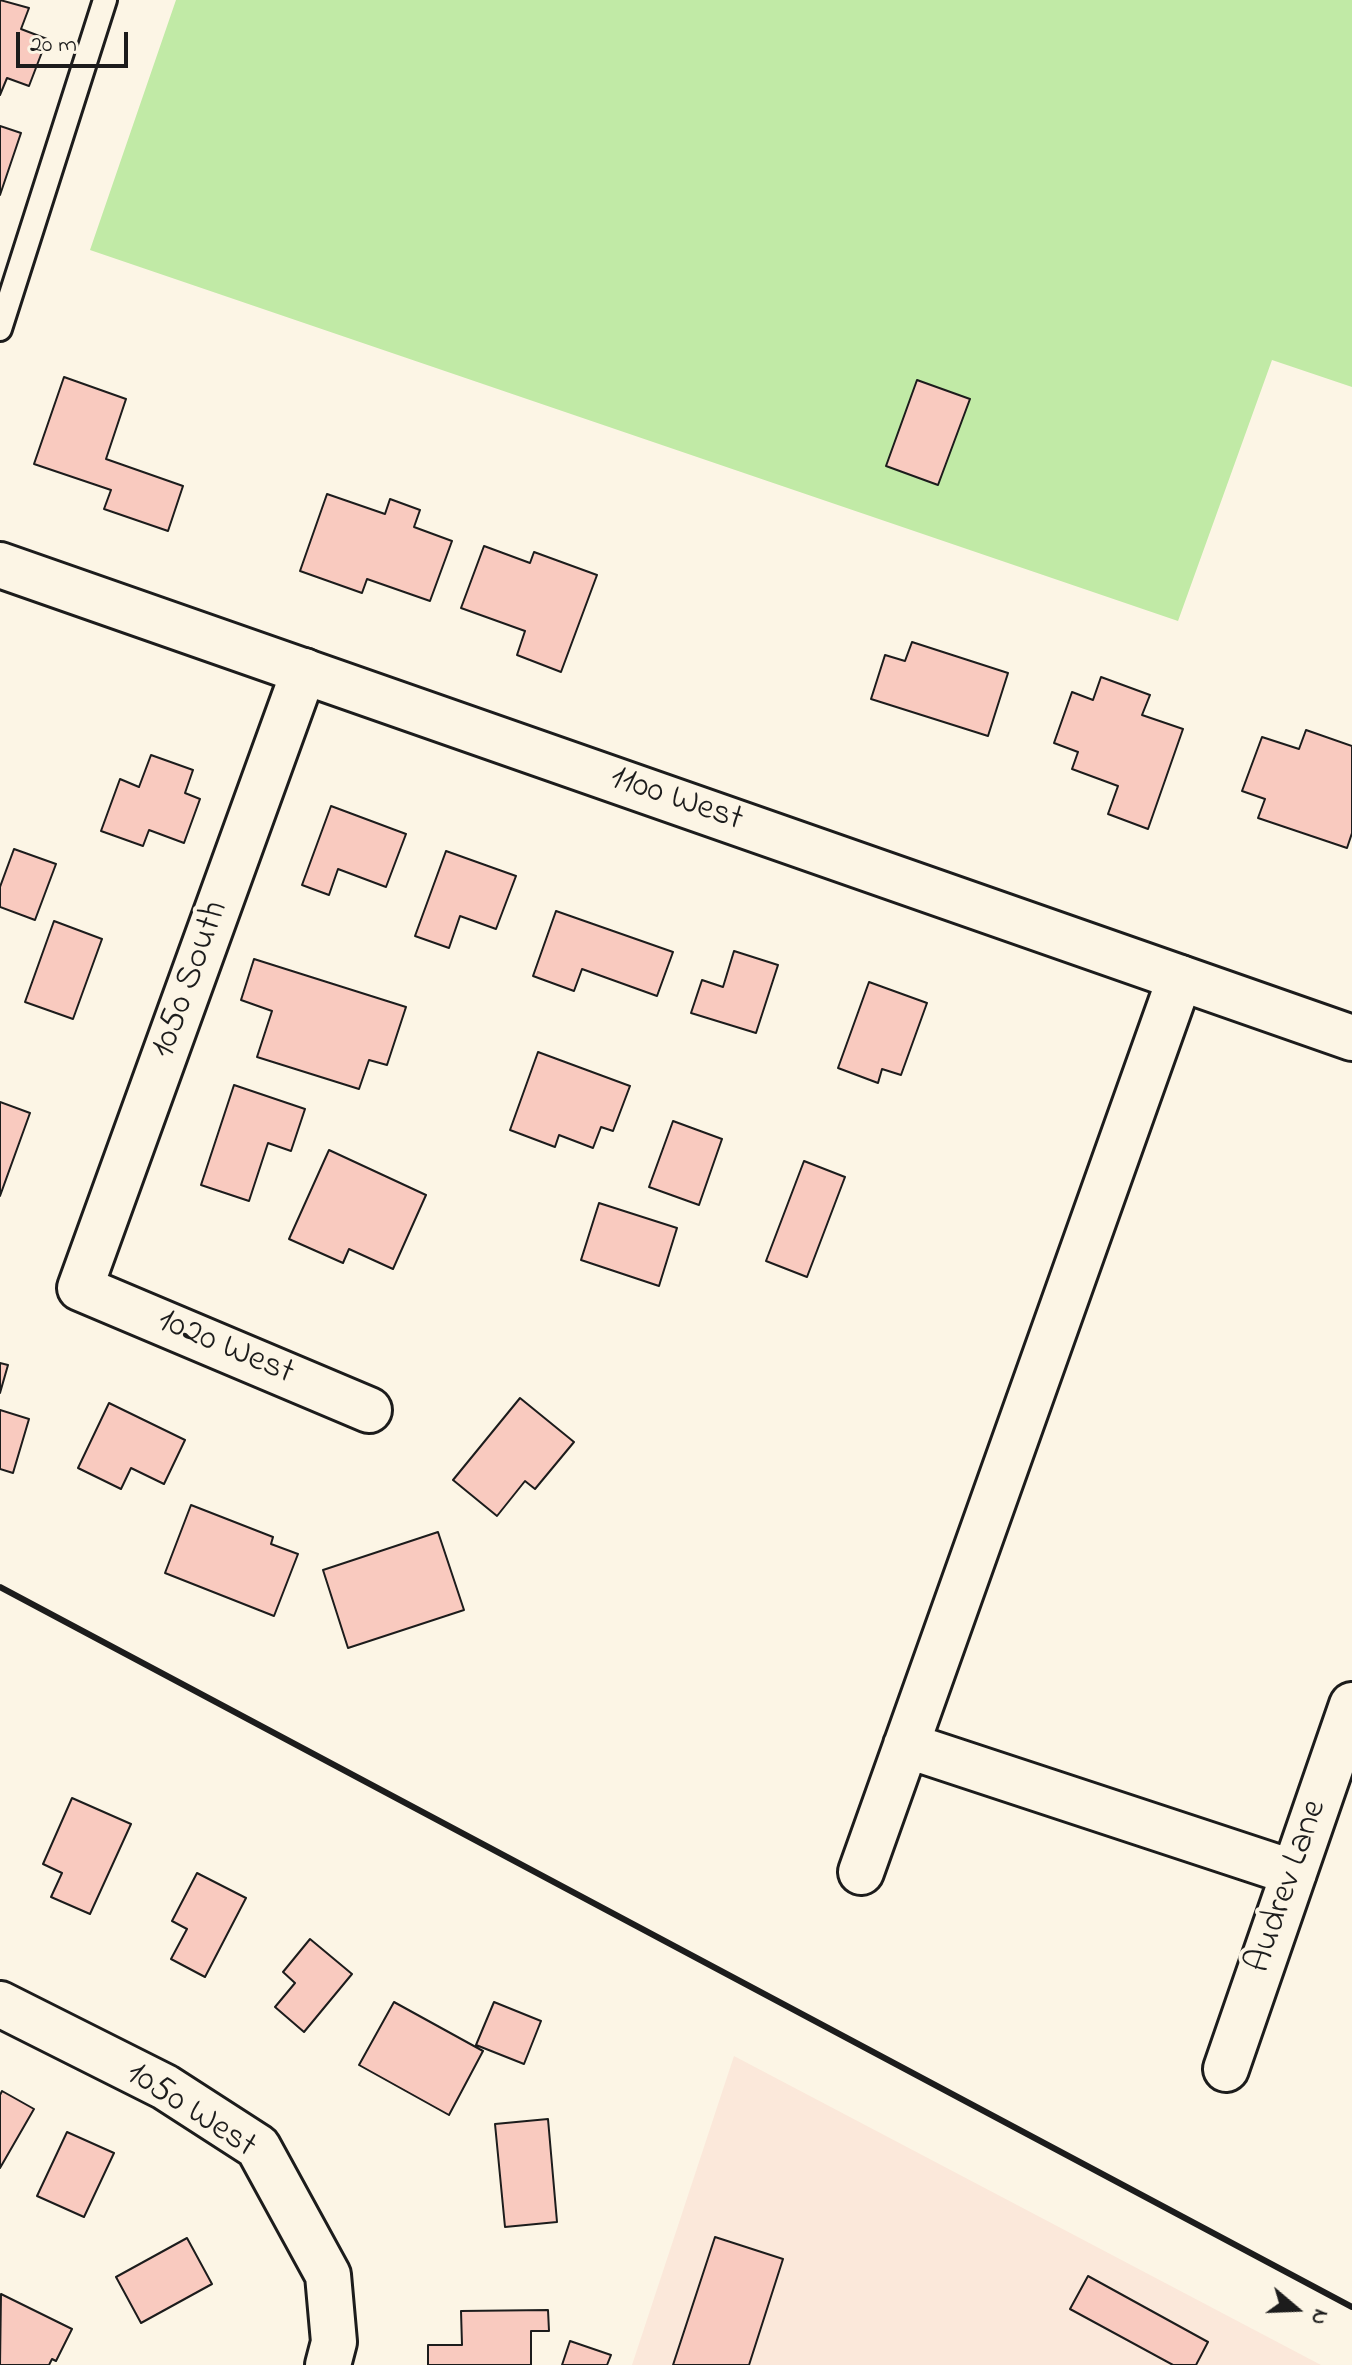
<!DOCTYPE html>
<style>
body{margin:0}
#map{position:relative;width:1352px;height:2365px;overflow:hidden;background:#fcf5e5;font-family:"Indie Flower",sans-serif}
canvas{display:block}
.north{position:absolute;left:1256px;top:2269px;width:80px;height:80px;-webkit-text-stroke:6px #fcf5e5;paint-order:stroke;rotate:109deg;font-size:22px;font-weight:700;line-height:32px;text-align:center;color:#1c1c1c}
.north::after{content:'';display:block;margin:auto;width:28px;height:36px;background:#1c1c1c;clip-path:polygon(50% 0,100% 100%,50% 72%,0 100%)}
.scale{position:absolute;left:16px;top:32px;width:112px;height:36px;box-sizing:border-box;border:4px solid #1c1c1c;border-top:0;padding-left:10px;font-size:24px;line-height:28px;white-space:nowrap;color:#1c1c1c;-webkit-text-stroke:6px #fcf5e5;paint-order:stroke}
</style>
<div id="map">
<canvas width="1352" height="2365"></canvas>
<div class="north">N</div>
<div class="scale">20 m</div>
</div>
<script>
const ctx = document.querySelector('canvas').getContext('2d');
ctx.lineJoin = 'round';
function fill(path, color) { ctx.fillStyle = color; ctx.fill(path, 'evenodd'); }
function trace(path, color, width, dash) { ctx.strokeStyle = color; ctx.lineWidth = width; ctx.lineCap = dash ? 'butt' : 'round'; ctx.setLineDash(dash || []); ctx.stroke(path); }
function write(font, color, halo, rows, align = 'center') {
  ctx.font = font + ' "Indie Flower",sans-serif'; ctx.lineWidth = 8; ctx.setLineDash([]); ctx.textBaseline = 'middle'; ctx.strokeStyle = halo; ctx.fillStyle = color; for (const [text, x, y, turn = 0] of rows) {
    ctx.save(); ctx.translate(x, y); ctx.rotate((+turn || 0) * Math.PI / 180); ctx.textAlign = isNaN(turn) ? turn : align; if (halo) ctx.strokeText(text, 0, 0); ctx.fillText(text, 0, 0); ctx.restore();
  }
}
const built = new Path2D(`
 M734,2056L1321,2365H632Z`);
const green = new Path2D(`
 M176,0H1352V387L1272,360L1178,621L90,250Z`);
const building = new Path2D(`
 M0,0L29,8L21,29L47,39L29,86L7,78L0,95Z
 M0,126L21,133L0,195Z
 M64,377L126,399L106,459L183,486L168,531L104,509L111,490L34,464Z
 M917,380L970,399L938,485L886,466Z
 M327,494L385,514L390,499L420,510L414,527L452,541L430,601L367,579L362,593L300,571Z
 M484,546L530,563L534,552L597,575L561,672L517,655L525,631L461,608Z
 M912,642L1008,673L988,736L871,699L885,655L905,661Z
 M1101,677L1150,695L1142,715L1183,729L1148,829L1108,814L1118,786L1072,769L1078,752L1054,743L1072,692L1093,700Z
 M1306,730L1352,746V833L1347,848L1258,818L1265,799L1242,791L1262,737L1299,749Z
 M151,755L193,770L185,793L200,799L184,843L149,830L143,846L101,831L120,779L139,787Z
 M331,806L406,834L386,887L338,869L329,895L302,885Z
 M14,849L56,864L35,920L0,907V887Z
 M446,851L516,876L496,929L460,916L449,948L415,936Z
 M556,911L673,952L657,996L582,969L574,991L533,976Z
 M54,921L102,939L73,1019L25,1002Z
 M734,951L778,965L756,1033L691,1013L702,980L723,987Z
 M254,959L406,1007L387,1065L369,1060L359,1089L257,1057L272,1011L241,1000Z
 M869,982L927,1003L901,1075L882,1069L878,1083L838,1068Z
 M538,1052L630,1086L613,1131L601,1127L593,1148L559,1135L555,1147L510,1130Z
 M234,1085L305,1109L291,1151L268,1143L249,1201L201,1185Z
 M0,1102L30,1113L0,1196Z
 M673,1121L722,1139L699,1205L649,1187Z
 M329,1150L426,1195L393,1269L349,1249L343,1263L289,1239Z
 M804,1161L845,1177L807,1277L766,1261Z
 M599,1203L677,1228L659,1286L581,1260Z
 M0,1363L8,1365L0,1393Z
 M520,1398L574,1442L535,1489L525,1481L497,1516L453,1480Z
 M109,1403L185,1440L164,1484L131,1468L121,1489L78,1468Z
 M0,1410L29,1419L13,1473L0,1469Z
 M191,1505L273,1537L271,1544L298,1554L274,1616L165,1573Z
 M438,1532L464,1610L348,1648L323,1570Z
 M72,1798L131,1824L90,1914L51,1897L62,1873L43,1864Z
 M197,1873L246,1898L205,1977L171,1959L187,1929L172,1921Z
 M310,1939L352,1974L304,2032L275,2007L295,1983L283,1972Z
 M394,2002L483,2051L449,2115L359,2065Z
 M494,2002L541,2021L524,2064L476,2045Z
 M2,2091L34,2109L0,2168V2095Z
 M548,2119L557,2222L505,2227L495,2124Z
 M67,2132L114,2153L84,2217L37,2196Z
 M715,2237L783,2259L749,2365H673Z
 M187,2238L212,2284L141,2323L116,2277Z
 M1088,2276L1208,2342L1196,2365H1173L1070,2309Z
 M1,2294L72,2329L56,2361L52,2359L49,2365H0Z
 M548,2310L549,2331H531V2365H428V2345H462L461,2311Z
 M570,2341L611,2355L607,2365H562Z`);
const lane = new Path2D(`
 M0,329L105,0`);
const street = new Path2D(`
 M304,671L80,1288L369,1410
 M906,1745L1294,1873
 M861,1872L1180,978
 M0,2004L165,2087L258,2147L328,2275L334,2342L328,2365
 M1226,2069L1352,1705`);
const secondary = new Path2D(`
 M0,565L1352,1038`);
const rail = new Path2D(`
 M0,1587L1352,2307`);
const streetNames = [
 ["1100 West",676,801,19],
 ["1050 South",192,980,-70],
 ["1020 West",225,1349,23],
 ["Audrev Lane",1289,1887,-71],
 ["1050 West",190,2112,33]
];
fill(built, '#fbe8da');
fill(green, '#c1eaa6');
fill(building, '#f9cabf');
trace(building, '#1c1c1c', 2);
trace(lane, '#1c1c1c', 28);
trace(street, '#1c1c1c', 50);
trace(secondary, '#1c1c1c', 50);
trace(lane, '#fcf5e5', 22);
trace(street, '#fcf5e5', 44);
trace(secondary, '#fcf5e5', 44);
trace(rail, '#1c1c1c', 6);
write('36px', '#1c1c1c', '#fcf5e5', streetNames);
</script>
